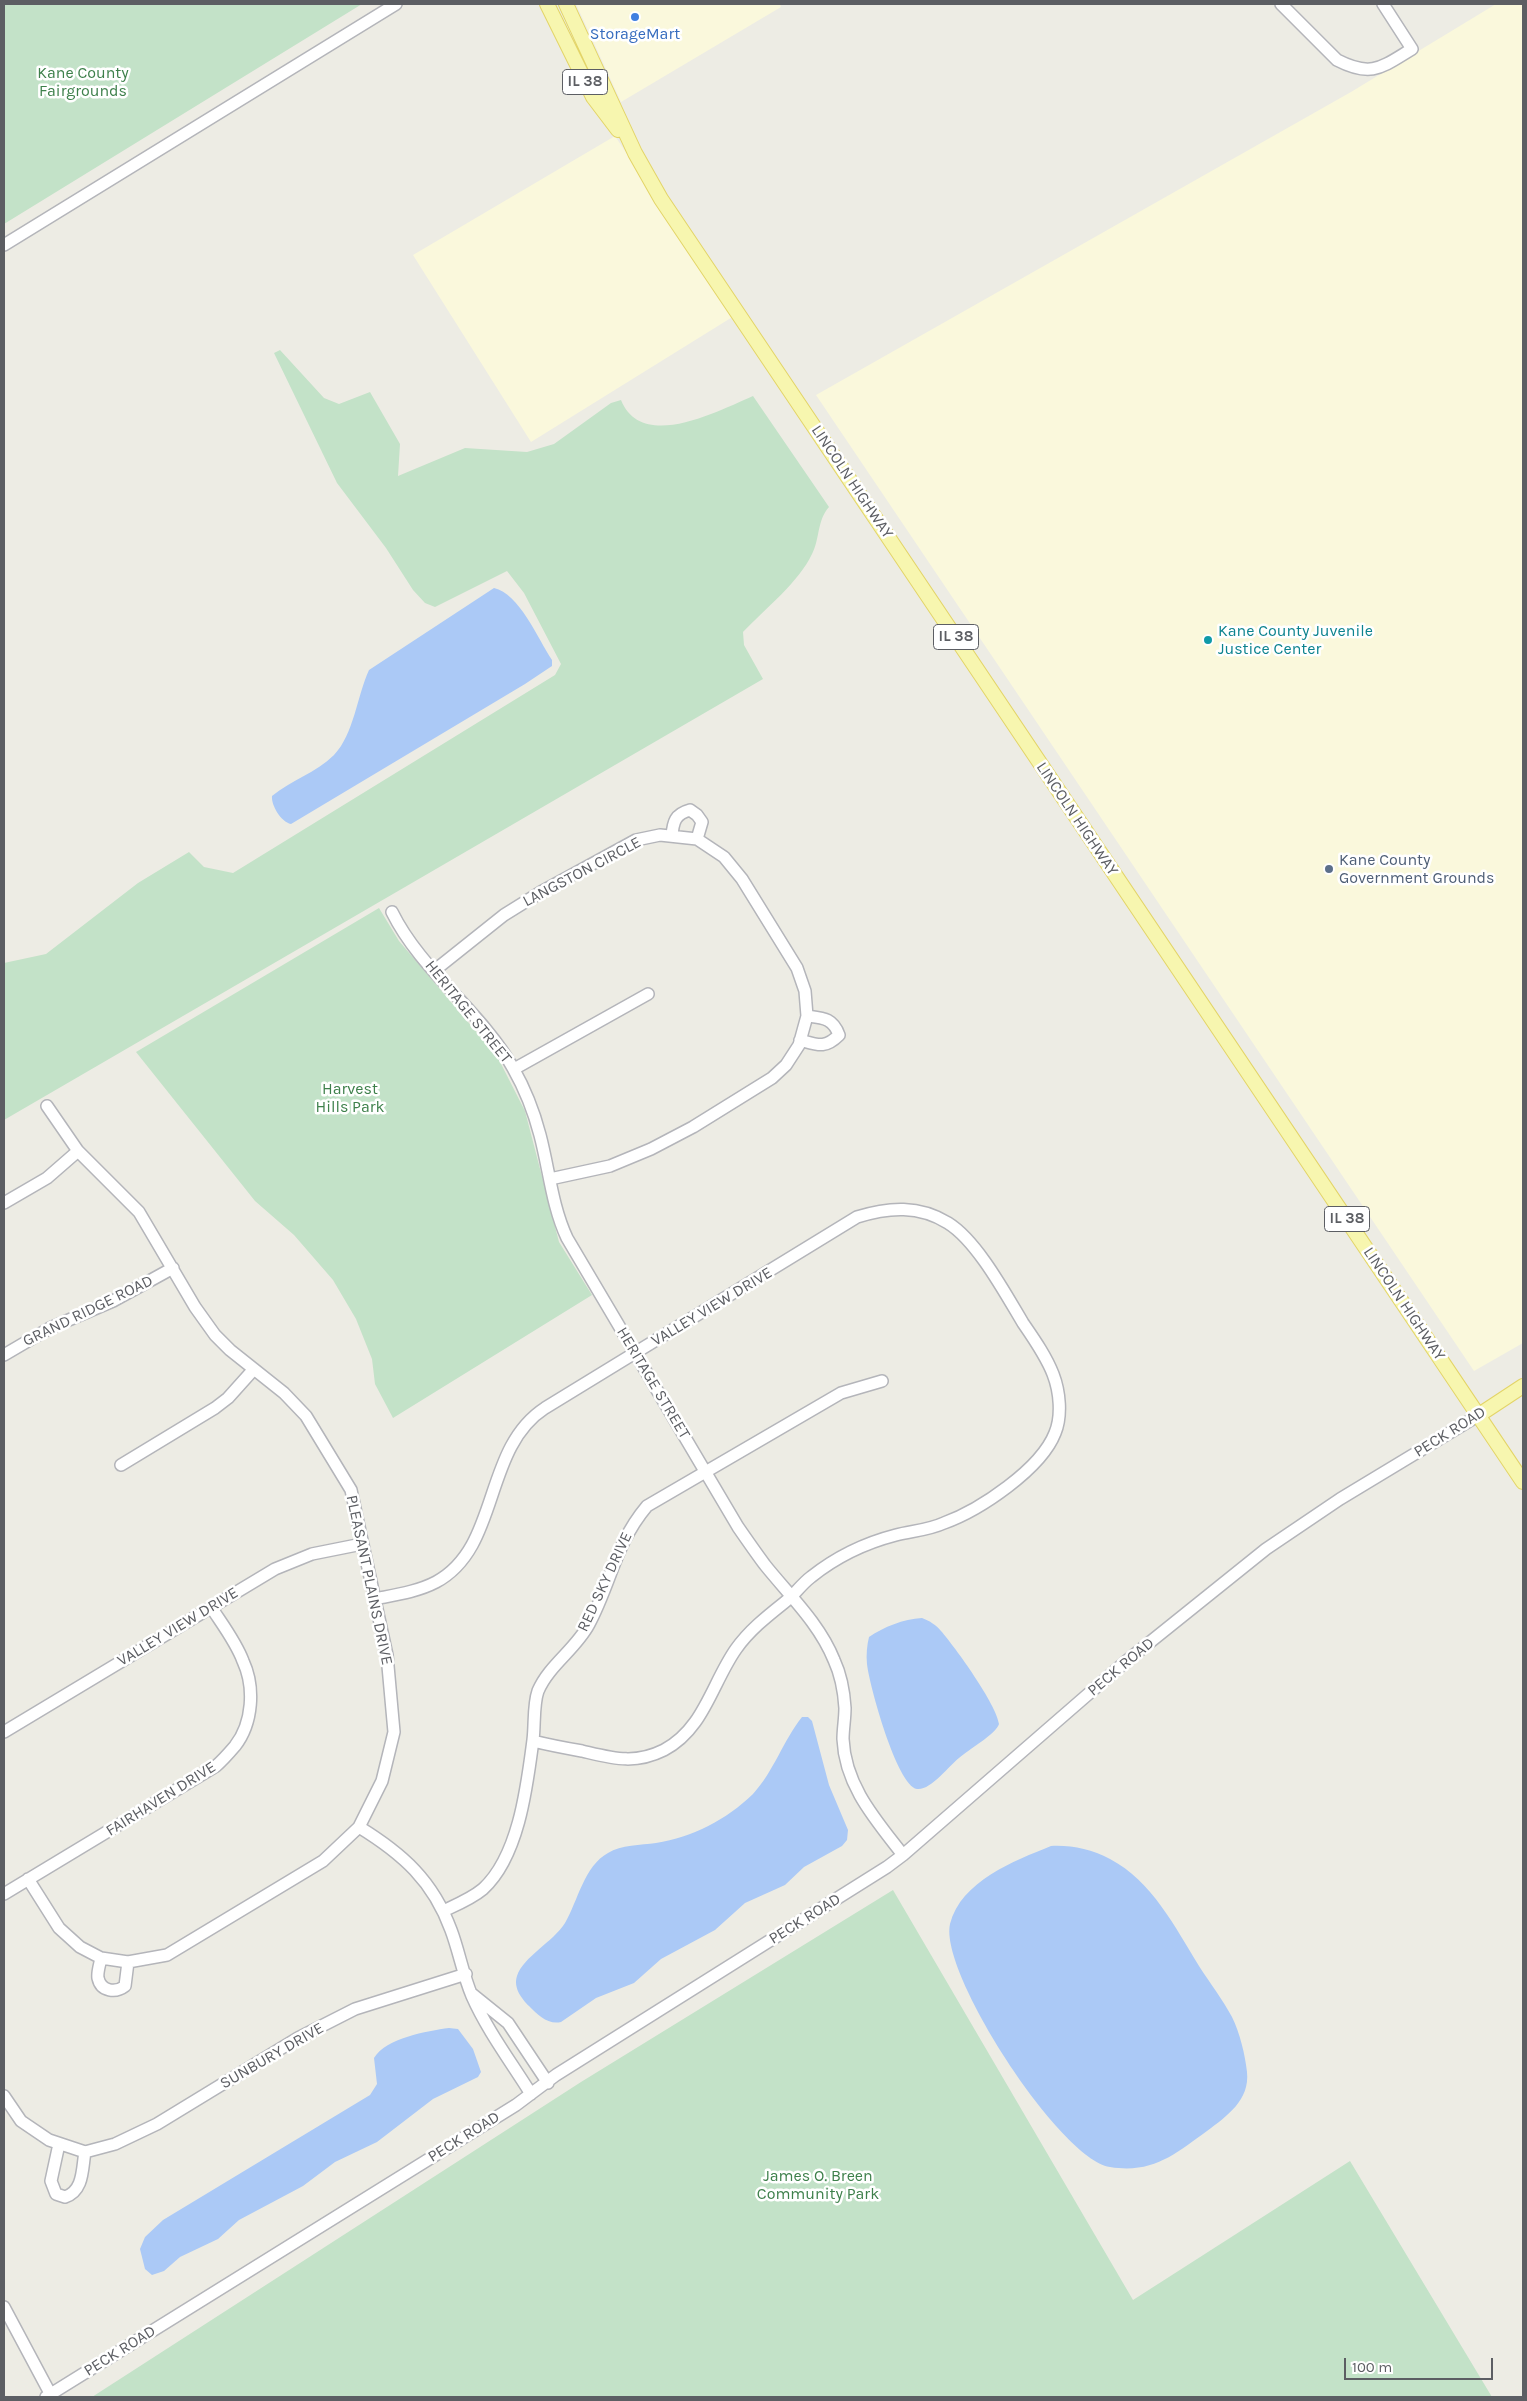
<!DOCTYPE html>
<style>
body{margin:0}
#map{position:relative;width:1527px;height:2401px;overflow:hidden;background:#edece4;font-family:Karla,sans-serif}
canvas{display:block}
.frame{position:absolute;inset:0;border:5px solid #5c5e63;pointer-events:none}
.scale{position:absolute;left:1344px;top:2358px;width:149px;height:22px;box-sizing:border-box;border:2px solid #5c5e63;border-top:0;padding-left:6px;font-size:15px;line-height:18px;white-space:nowrap;color:#5c5e63;-webkit-text-stroke:4px #fff;paint-order:stroke}
</style>
<div id="map">
<canvas width="1527" height="2401"></canvas>
<div class="frame"></div>
<div class="scale">100 m</div>
</div>
<script>
const ctx = document.querySelector('canvas').getContext('2d');
ctx.lineJoin = 'round';
function fill(path, color) { ctx.fillStyle = color; ctx.fill(path, 'evenodd'); }
function trace(path, color, width, dash) { ctx.strokeStyle = color; ctx.lineWidth = width; ctx.lineCap = dash ? 'butt' : 'round'; ctx.setLineDash(dash || []); ctx.stroke(path); }
function write(font, color, halo, rows, align = 'center') {
  ctx.font = font + ' Karla,sans-serif'; ctx.lineWidth = 5; ctx.setLineDash([]); ctx.textBaseline = 'middle'; ctx.strokeStyle = halo; ctx.fillStyle = color; for (const [text, x, y, turn = 0] of rows) {
    ctx.save(); ctx.translate(x, y); ctx.rotate((+turn || 0) * Math.PI / 180); ctx.textAlign = isNaN(turn) ? turn : align; if (halo) ctx.strokeText(text, 0, 0); ctx.fillText(text, 0, 0); ctx.restore();
  }
}
const commercial = new Path2D(`
 M576,4H780L781,7L621,102Z
 M1496,4H1523V1343L1474,1371L816,395L1351,92Z
 M615,136L734,316L531,442L413,255Z`);
const green = new Path2D(`
 M4,4H362L4,224Z
 M280,350L324,398L339,404L370,392L400,444L398,476L465,448L527,452L554,444L611,403L621,400C642,452 718,411 753,396L829,507C817,520 820,539 812,554C799,582 765,609 743,632L744,645L763,679L4,1120V963L46,954L138,883L189,852L204,867L233,873L555,675L561,664L524,593L507,571L435,607L425,603L413,590L386,548L337,483L274,353Z
 M379,908L399,941L497,1056L525,1111L559,1242L592,1295L393,1418L375,1384L372,1359L356,1319L333,1280L294,1235L255,1201L136,1052Z
 M893,1890L1133,2300L1350,2161L1492,2397H92L581,2082Z`);
const water = new Path2D(`
 M494,588C519,593 538,639 552,660V666L525,684L291,824C281,822 271,805 272,796C291,780 316,773 334,755C354,734 357,696 369,670Z
 M922,1618C930,1621 936,1625 941,1631C955,1647 997,1705 999,1724C996,1734 968,1750 959,1758C949,1766 930,1791 917,1789C897,1786 869,1684 867,1664C866,1655 867,1645 869,1637C884,1627 903,1619 922,1618Z
 M802,1717H808L812,1721L829,1785L848,1830L847,1840L842,1846L804,1867L785,1885L745,1903L715,1930L661,1959L634,1983L596,1998L561,2022C548,2025 538,2015 529,2006C522,1999 513,1988 517,1976C523,1957 553,1942 565,1923C578,1901 584,1866 608,1853C621,1845 641,1845 656,1843C693,1837 726,1820 753,1794C774,1771 783,1741 802,1717Z
 M1051,1846C1071,1845 1091,1849 1110,1859C1152,1881 1175,1927 1199,1966C1210,1983 1223,2000 1232,2017C1240,2033 1245,2055 1247,2072C1250,2100 1227,2116 1207,2131C1175,2154 1153,2174 1110,2167C1060,2159 939,1973 950,1924C961,1881 1014,1861 1051,1846Z
 M449,2028L458,2029L473,2049L481,2072L478,2077L433,2099L377,2142L335,2162L303,2186L239,2220L218,2239L180,2257L164,2271L152,2275L145,2269L140,2249L145,2237L163,2220L370,2095L377,2084L374,2058C386,2038 427,2031 449,2028Z`);
const minor = new Path2D(`
 M1281,4L1337,60C1372,78 1382,67 1412,49L1383,4
 M4,245L396,4
 M672,836C673,822 675,814 690,810L697,815L702,822L697,839
 M392,912C421,971 481,1011 513,1068C525,1089 534,1112 540,1135C549,1169 552,1206 567,1238L738,1527C747,1540 756,1553 765,1565C789,1595 819,1623 834,1660C841,1675 844,1692 845,1708C845,1719 843,1729 843,1739C845,1786 876,1820 903,1855
 M435,970L504,915L541,892L636,840L660,835L697,839L724,857L742,879L797,968L805,991L807,1016L799,1045L786,1065L772,1078L693,1127L651,1149L610,1166L550,1179
 M800,1040C818,1045 825,1049 839,1035C833,1018 823,1018 807,1016
 M514,1069L648,994
 M4,1203L47,1178L78,1151
 M4,1355L50,1328L113,1301L173,1268
 M121,1465L215,1408L228,1398L254,1369
 M374,1599C394,1595 417,1592 436,1582C501,1547 482,1449 545,1408L857,1217C889,1207 919,1205 948,1223C977,1241 1005,1293 1023,1323C1034,1339 1046,1356 1053,1374C1060,1392 1062,1416 1055,1433C1041,1469 980,1510 944,1523C929,1530 912,1531 896,1535C865,1543 836,1557 811,1577C803,1583 797,1591 790,1598C770,1614 750,1629 736,1649C712,1683 704,1729 664,1750C634,1765 612,1758 582,1751C565,1748 549,1745 533,1741
 M4,1732L275,1569L312,1554L362,1544
 M359,1827C403,1854 433,1881 451,1930C459,1951 463,1975 472,1996C487,2030 511,2062 531,2094
 M28,1879L59,1928L80,1947L101,1958L128,1962L167,1955L323,1861L359,1827L382,1781L394,1732L387,1655L351,1490L306,1416L284,1393L230,1350L215,1335L195,1307L139,1212L78,1151L47,1106
 M4,1894L216,1766C223,1760 229,1753 235,1746C253,1723 255,1687 243,1661C236,1642 222,1624 211,1607
 M443,1911C456,1905 471,1899 483,1889C519,1856 527,1786 533,1740C535,1725 533,1705 538,1691C549,1665 576,1649 589,1624C611,1583 615,1544 647,1506L841,1393L882,1381
 M101,1958C100,1964 97,1972 98,1978C101,1992 116,1993 125,1986L128,1962
 M472,1994L508,2023L548,2083
 M4,2096L21,2121L49,2140L85,2152L115,2144L157,2124L298,2038L355,2009L466,1974
 M59,2144L51,2181L56,2194L65,2197C84,2191 82,2168 85,2152
 M4,2307L52,2397
 M46,2397L516,2105L556,2075L887,1867L903,1855L1124,1663L1266,1549L1340,1499L1479,1415`);
const major = new Path2D(`
 M547,4L593,97L618,130
 M566,4L635,153L661,199L1523,1482
 M1479,1415L1523,1386`);
const markers = [
 [635,17,5,"#3f7fe0"],
 [1208,640,5,"#0f9aa8"],
 [1329,869,5,"#5c6f8a"]
];
const shields = [
 [585,82,45],
 [956,637,45],
 [1347,1219,45]
];
const shieldNames = [
 ["IL 38",585,82],
 ["IL 38",956,637],
 ["IL 38",1347,1219]
];
const shopNames = [
 ["StorageMart",635,34]
];
const parkNames = [
 ["Kane County",83,73],
 ["Fairgrounds",83,91],
 ["Harvest",350,1089],
 ["Hills Park",350,1107],
 ["James O. Breen",818,2176],
 ["Community Park",818,2194]
];
const streetNames = [
 ["LINCOLN HIGHWAY",852,482,56],
 ["LINCOLN HIGHWAY",1077,819,56],
 ["LANGSTON CIRCLE",582,872,-28],
 ["HERITAGE STREET",468,1012,51],
 ["LINCOLN HIGHWAY",1404,1304,56],
 ["VALLEY VIEW DRIVE",712,1307,-31],
 ["GRAND RIDGE ROAD",88,1311,-26],
 ["HERITAGE STREET",653,1383,59],
 ["PECK ROAD",1450,1432,-32],
 ["PLEASANT PLAINS DRIVE",369,1580,78],
 ["RED SKY DRIVE",605,1582,-65],
 ["VALLEY VIEW DRIVE",178,1627,-31],
 ["PECK ROAD",1121,1667,-40],
 ["FAIRHAVEN DRIVE",161,1799,-32],
 ["PECK ROAD",805,1919,-32],
 ["SUNBURY DRIVE",272,2056,-30],
 ["PECK ROAD",464,2137,-32],
 ["PECK ROAD",120,2351,-32]
];
const cultureNames = [
 ["Kane County Juvenile",1218,631],
 ["Justice Center",1218,649]
];
const serviceNames = [
 ["Kane County",1339,860],
 ["Government Grounds",1339,878]
];
fill(commercial, '#faf8dc');
fill(green, '#c3e2c8');
fill(water, '#abc9f6');
trace(minor, '#b4b5ba', 14);
trace(major, '#e3d467', 16);
trace(minor, '#fff', 11);
trace(major, '#f7f6af', 14);
for (const [x, y, r, color] of markers) { const dot = new Path2D(); dot.arc(x, y, r, 0, 2 * Math.PI); ctx.fillStyle = color; ctx.fill(dot); trace(dot, '#fff', 2); }
for (const [x, y, w] of shields) { const box = new Path2D(); box.roundRect(x - w / 2, y - 12.5, w, 25, 4); ctx.fillStyle = '#fff'; ctx.fill(box); trace(box, '#5c5e63', 1); }
write('bold 15px', '#5c5e63', null, shieldNames);
write('16px', '#366cbe', '#fff', shopNames);
write('16px', '#3e804b', '#fff', parkNames);
write('16px', '#5c5e63', '#fff', streetNames);
write('16px', '#0d838f', '#fff', cultureNames, 'left');
write('16px', '#4e5e75', '#fff', serviceNames, 'left');
</script>
